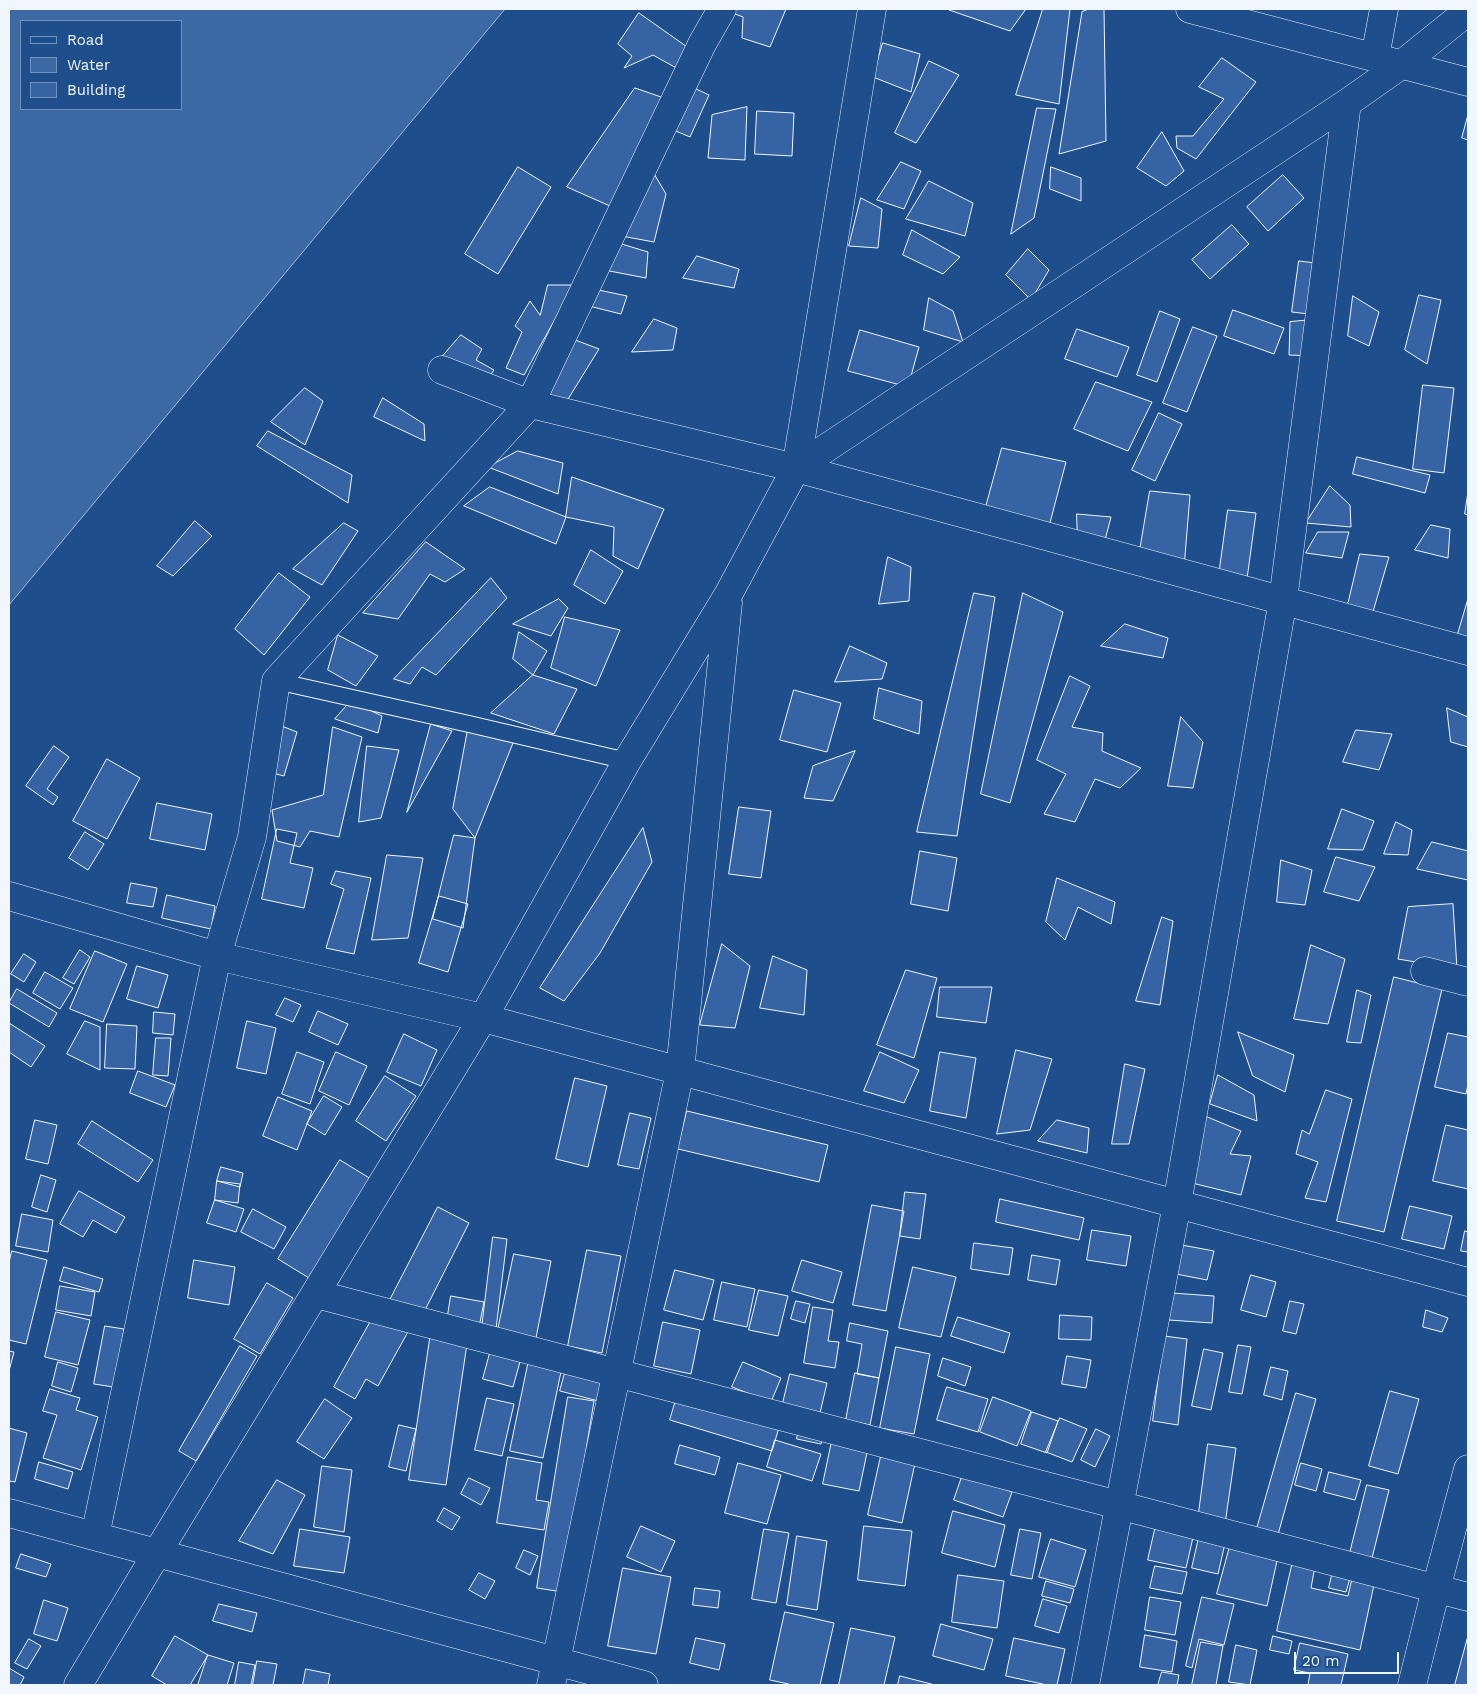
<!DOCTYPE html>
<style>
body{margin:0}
#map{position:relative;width:1477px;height:1694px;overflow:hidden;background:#1f4e8c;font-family:"Work Sans",sans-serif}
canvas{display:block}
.frame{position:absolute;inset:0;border:10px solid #f2f6ff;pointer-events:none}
.legend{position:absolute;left:20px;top:20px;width:162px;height:90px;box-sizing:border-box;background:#1f4e8c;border:1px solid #7391ba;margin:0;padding:6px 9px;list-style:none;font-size:15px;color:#f2f6ff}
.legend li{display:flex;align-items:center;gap:10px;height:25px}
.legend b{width:25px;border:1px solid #7391ba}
.scale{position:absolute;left:1294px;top:1652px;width:105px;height:22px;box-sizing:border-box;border:2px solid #f2f6ff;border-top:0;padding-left:6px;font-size:15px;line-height:18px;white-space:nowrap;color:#f2f6ff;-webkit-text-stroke:4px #1f4e8c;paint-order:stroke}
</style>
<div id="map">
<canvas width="1477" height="1694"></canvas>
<div class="frame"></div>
<ul class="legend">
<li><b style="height:6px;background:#1f4e8c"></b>Road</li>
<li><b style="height:14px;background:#3b69a3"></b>Water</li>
<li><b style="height:14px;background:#3563a3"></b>Building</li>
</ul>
<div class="scale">20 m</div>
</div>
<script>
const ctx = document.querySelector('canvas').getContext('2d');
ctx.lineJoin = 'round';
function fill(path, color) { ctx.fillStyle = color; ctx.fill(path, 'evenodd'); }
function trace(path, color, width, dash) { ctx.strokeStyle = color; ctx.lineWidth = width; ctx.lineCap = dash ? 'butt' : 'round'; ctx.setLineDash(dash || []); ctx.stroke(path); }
const water = new Path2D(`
 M9,9H505L9,605ZM21,21H181V109H21Z`);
const building = new Path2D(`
 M730,9H786L770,47L742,38L743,17L730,12Z
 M949,9H1026L1010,31L949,10Z
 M1043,9H1070L1059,104L1016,95Z
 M1089,9H1104L1106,141L1059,154L1082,12Z
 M639,13L690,49L680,70L653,55L624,68L632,56L618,44Z
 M883,43L920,54L911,92L873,77Z
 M1222,58L1256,82L1196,159L1177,148L1176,136H1193L1224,99L1199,87Z
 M929,61L959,75L916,143L895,133Z
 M690,86L709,95L690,137L671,129Z
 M635,88L664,98L610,206L567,187Z
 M747,107L745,160L708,158L712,115Z
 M1037,108L1056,109L1034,218L1011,234Z
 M757,111L794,113L792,156L755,154Z
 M1468,115V140L1462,138Z
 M1162,132L1184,171L1166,186L1137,168Z
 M901,162L921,171L904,209L877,200Z
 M518,167L551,187L498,274L465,254Z
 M650,167L666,194L654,242L616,235Z
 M1051,167L1081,178V201L1050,189Z
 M1283,175L1304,198L1268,231L1247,207Z
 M929,181L973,203L965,236L906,219Z
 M861,198L882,209L878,248L849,246Z
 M1232,225L1249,244L1210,279L1192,260Z
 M912,230L960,257L943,274L903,255Z
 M615,242L648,252L646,278L599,269Z
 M1028,249L1049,270L1031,300L1006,275Z
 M697,256L739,269L734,288L683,278Z
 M1299,261L1324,264L1317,315L1292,312Z
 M548,285H574L524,375L506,368L522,332L515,326L530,301L540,315Z
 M589,288L627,296L621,314L581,304Z
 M1419,295L1441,300L1427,364L1405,350Z
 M1353,296L1379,312L1369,346L1348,336Z
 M929,298L953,311L963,342L924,330Z
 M1233,310L1284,328L1274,354L1224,336Z
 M1160,311L1180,319L1157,382L1137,375Z
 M654,319L677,328L673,350L632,352Z
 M1312,320L1314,356L1289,355L1290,322Z
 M1193,327L1217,336L1187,412L1163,403Z
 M1077,329L1129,347L1117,377L1065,359Z
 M860,330L919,347L908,387L848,371Z
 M461,335L482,349L476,360L494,370L480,389L437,363Z
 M562,335L599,349L560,412L529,396Z
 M1096,382L1152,402L1128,451L1074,429Z
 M1423,385L1454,388L1444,473L1413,469Z
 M305,388L323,401L305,445L271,422Z
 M383,398L424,424L425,441L374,417Z
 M1159,413L1182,424L1155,481L1132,470Z
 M268,431L352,475L348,503L257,446Z
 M1002,448L1066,462L1047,534L983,518Z
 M518,451L563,463L558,494L488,467Z
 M1357,457L1430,475L1425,493L1353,474Z
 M572,477L664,509L638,569L613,556L614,527L566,517Z
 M1330,486L1350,505L1351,527L1306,523Z
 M490,487L566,517L556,544L464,506Z
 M1150,491L1190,495L1184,568L1138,562Z
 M1468,492V515L1465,514Z
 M1228,510L1256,513L1246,586L1218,582Z
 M1077,514L1111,517L1104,544L1078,543Z
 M195,521L212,536L173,576L157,566Z
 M344,523L358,531L322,585L293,569Z
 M1431,525L1450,529L1448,558L1415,550Z
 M1318,532H1349L1342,558L1306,553Z
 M426,542L465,569L445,582L430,574L398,619L363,613Z
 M591,550L623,571L605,604L574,585Z
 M1360,554L1389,557L1370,622L1335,614L1348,602Z
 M888,557L911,567L909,601L879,604Z
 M279,573L310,597L264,655L235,629Z
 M491,578L507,598L436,675L422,667L410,684L394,679Z
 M974,593L995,597L957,836L917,832Z
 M1023,593L1063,612L1010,803L981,794Z
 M559,599L568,608L551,636L513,624Z
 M1468,599V648L1455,644Z
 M565,617L620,630L596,686L551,668Z
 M1125,624L1168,638L1163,658L1101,646Z
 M519,632L547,651L533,675L513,659Z
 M338,635L378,656L356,686L328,670Z
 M850,646L887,663L882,679L835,682Z
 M533,675L577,689L554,734L491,713Z
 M1070,676L1090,686L1072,727L1103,733L1102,751L1141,768L1120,788L1095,779L1075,822L1044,814L1066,774L1037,760Z
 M879,688L922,701L919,734L874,719Z
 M794,690L841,703L827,752L780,740Z
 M351,701L382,716L378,733L335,719Z
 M1447,708L1468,717V747L1451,742Z
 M1181,717L1203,742L1193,788L1168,786Z
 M274,723L297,732L284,776L257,769Z
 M431,724L452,731L407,812Z
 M469,724L515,738L475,838L453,809Z
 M333,727L362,737L339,837L310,831L300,847L277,841L272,810L323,795Z
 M1356,730L1392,734L1379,770L1343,762Z
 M54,746L69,757L47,789L58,797L53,805L26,786Z
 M367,746L399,750L381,818L359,822Z
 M855,751L833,801L804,798L813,766Z
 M107,759L140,778L107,839L73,821Z
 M157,803L212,814L205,850L150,839Z
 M739,807L771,811L761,878L729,874Z
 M1342,809L1374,821L1363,850L1328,849Z
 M1396,822L1412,830L1408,855L1384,854Z
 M643,828L652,862L600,953L564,1001L540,988Z
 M277,829L297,833L290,863L313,868L304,908L262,899Z
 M85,832L104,844L88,870L69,858Z
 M454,835L475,838L463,928L433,919Z
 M1432,842L1468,851V880L1417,869Z
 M920,851L957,858L948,911L911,904Z
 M387,855L423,858L408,938L372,940Z
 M1336,857L1375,867L1359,901L1324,892Z
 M1281,860L1312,870L1305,905L1277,902Z
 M336,871L371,878L354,954L326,948L344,889L331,884Z
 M1057,878L1115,902L1111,924L1078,907L1065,940L1046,922Z
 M131,883L157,888L153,907L127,903Z
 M167,895L215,906L211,929L162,918Z
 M439,896L468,904L448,972L419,963Z
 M1453,904L1457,969L1398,959L1408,907Z
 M1162,917L1173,921L1160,1005L1136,1001Z
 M722,944L750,966L735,1028L700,1025Z
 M1311,945L1345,959L1328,1024L1294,1019Z
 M80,950L90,957L74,984L63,978Z
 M95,951L127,964L103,1022L70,1009Z
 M24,954L36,962L24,982L11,974Z
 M773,956L807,970L804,1015L760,1008Z
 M137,966L168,975L158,1008L127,999Z
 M906,970L937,978L914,1058L877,1045Z
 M45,972L73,988L60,1009L33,993Z
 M1394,977L1442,989L1384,1232L1337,1221Z
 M940,987H992L986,1023L937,1017Z
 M17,989L57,1013L49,1027L9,1003Z
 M1357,990L1371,995L1361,1043L1347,1042Z
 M285,998L301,1005L293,1022L276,1015Z
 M318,1011L348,1024L338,1045L309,1032Z
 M154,1012L175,1014L173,1035L153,1033Z
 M85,1021L100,1027V1070L67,1054Z
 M247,1021L276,1028L266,1074L237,1068Z
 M9,1023L45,1046L31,1067L9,1052Z
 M107,1024L137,1026L135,1069L105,1068Z
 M1238,1032L1294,1055L1285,1092L1253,1076Z
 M1448,1033L1468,1037V1084L1466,1094L1435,1087Z
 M404,1034L437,1050L421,1086L387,1072Z
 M156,1038H171L168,1076L153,1075Z
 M1016,1050L1052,1059L1030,1130L997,1134Z
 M297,1052L324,1062L310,1104L282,1094Z
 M336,1052L367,1066L349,1105L319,1091Z
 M880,1052L919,1070L904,1103L864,1091Z
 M940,1052L976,1058L966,1118L930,1111Z
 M1125,1064L1145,1069L1129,1144H1112Z
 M138,1071L175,1085L166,1107L130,1093Z
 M1218,1075L1254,1095L1257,1121L1210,1104Z
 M385,1076L416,1096L386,1141L356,1121Z
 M575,1078L607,1086L588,1167L556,1159Z
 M1326,1090L1352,1099L1326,1202L1305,1198L1318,1162L1296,1154L1302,1130L1309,1134Z
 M324,1096L342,1107L325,1135L307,1124Z
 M278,1097L312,1111L297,1150L263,1136Z
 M687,1111L828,1145L819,1182L678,1149Z
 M630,1113L651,1118L639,1169L618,1165Z
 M1205,1116L1241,1131L1230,1154L1251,1156L1241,1195L1192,1183Z
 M35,1120L57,1125L48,1164L26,1159Z
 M1057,1120L1089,1128L1087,1153L1038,1141Z
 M92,1121L153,1160L138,1182L78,1144Z
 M1446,1125L1468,1130V1189L1433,1181Z
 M340,1160L371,1179L309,1278L278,1259Z
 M221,1167L243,1173L240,1187L217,1181Z
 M41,1175L56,1180L47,1212L32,1207Z
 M217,1181L240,1184L238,1203L215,1200Z
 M79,1191L125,1217L116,1233L93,1220L83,1237L60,1224Z
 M905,1192L926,1194L920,1239L900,1236Z
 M1000,1199L1084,1218L1079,1240L996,1222Z
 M215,1200L244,1209L236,1232L207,1223Z
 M872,1205L904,1211L886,1311L853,1305Z
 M1410,1206L1452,1216L1444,1249L1402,1239Z
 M438,1207L469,1223L422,1316L390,1300Z
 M253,1209L286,1227L274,1249L241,1232Z
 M22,1214L53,1220L48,1252L16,1246Z
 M1092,1230L1131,1236L1126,1266L1087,1260Z
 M1465,1231L1468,1232V1252L1461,1251Z
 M493,1237L507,1239L496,1329L482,1327Z
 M974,1243L1013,1248L1009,1275L971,1269Z
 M1182,1245L1214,1251L1207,1280L1176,1274Z
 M587,1250L621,1256L602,1353L568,1346Z
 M12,1251L47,1260L26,1344L9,1340V1263Z
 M514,1254L551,1261L536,1338L498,1330Z
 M1032,1255L1060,1260L1056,1285L1028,1280Z
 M194,1260L235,1267L229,1305L188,1298Z
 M802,1260L842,1272L833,1303L792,1291Z
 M64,1267L103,1279L99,1292L60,1281Z
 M913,1267L956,1277L941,1337L899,1328Z
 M675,1270L714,1280L703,1320L664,1310Z
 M1251,1275L1276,1282L1266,1317L1241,1310Z
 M722,1282L755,1289L747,1327L714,1320Z
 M267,1283L293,1298L260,1354L234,1339Z
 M60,1286L95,1292L91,1316L56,1310Z
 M759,1290L788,1296L778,1336L749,1330Z
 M1172,1293L1214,1296L1212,1323L1169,1320Z
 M451,1296L484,1302L479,1327L447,1321Z
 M796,1301L810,1304L805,1323L791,1319Z
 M1290,1301L1304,1304L1296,1334L1283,1331Z
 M813,1307L833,1310L828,1341L839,1342L835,1368L804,1363Z
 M1426,1310L1448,1318L1442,1332L1423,1327Z
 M56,1312L90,1320L78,1365L45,1357Z
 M376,1312L409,1330L378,1386L366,1379L355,1399L334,1387Z
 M1060,1315L1092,1317L1091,1340L1059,1339Z
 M958,1317L1010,1333L1004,1353L951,1336Z
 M663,1322L700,1330L691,1374L654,1366Z
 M850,1323L888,1331L879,1378L857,1374L862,1344L847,1341Z
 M105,1326L124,1329L114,1387L94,1384Z
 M431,1332L468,1337L446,1485L409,1480Z
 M1164,1336L1187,1339L1178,1425L1153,1421Z
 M493,1342L523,1351L513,1387L483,1379Z
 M1238,1345L1251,1347L1242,1394L1229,1392Z
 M240,1346L257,1356L196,1461L179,1451Z
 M896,1347L930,1354L914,1434L880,1428Z
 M1204,1349L1223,1353L1211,1410L1192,1406Z
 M9,1351L14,1352L9,1371Z
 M1067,1356L1091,1360L1086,1388L1062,1384Z
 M943,1358L971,1367L965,1386L938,1376Z
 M529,1360L562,1367L543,1458L510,1451Z
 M58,1362L78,1368L71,1392L52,1386Z
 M568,1362L610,1372L602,1402L560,1391Z
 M743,1362L781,1378L771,1402L732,1387Z
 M1271,1367L1288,1371L1282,1400L1264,1395Z
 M855,1373L879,1378L870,1425L846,1420Z
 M790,1374L827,1383L820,1413L783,1403Z
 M947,1387L988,1399L978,1432L937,1420Z
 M50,1389L80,1398L76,1410L98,1417L81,1470L43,1458L57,1415L43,1411Z
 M679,1390L781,1421L772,1451L670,1420Z
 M1390,1391L1419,1399L1398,1474L1369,1466Z
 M1296,1393L1316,1399L1277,1538L1256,1532Z
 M568,1397L594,1401L563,1592L537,1588Z
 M993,1397L1031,1411L1017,1446L980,1432Z
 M487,1398L514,1404L502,1456L475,1450Z
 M325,1399L352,1418L324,1459L297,1442Z
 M1032,1412L1058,1421L1047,1453L1021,1444Z
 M1060,1418L1087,1429L1072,1462L1046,1452Z
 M399,1425L416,1429L406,1471L389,1467Z
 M799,1427L824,1432L821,1444L797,1439Z
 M9,1428L27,1433L15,1482L9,1481Z
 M1096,1429L1110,1436L1095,1467L1081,1460Z
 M833,1436L869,1443L859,1491L823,1484Z
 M775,1440L821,1454L812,1481L767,1467Z
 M1208,1444L1236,1448L1225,1524L1198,1520Z
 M680,1445L720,1457L715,1475L675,1464Z
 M883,1447L917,1454L902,1523L868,1515Z
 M508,1457L542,1463L536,1500L549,1502L544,1530L497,1523Z
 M39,1462L73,1472L68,1489L35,1479Z
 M738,1463L781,1475L767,1524L725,1513Z
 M1301,1463L1322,1469L1316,1491L1295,1485Z
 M322,1466L352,1470L344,1532L314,1527Z
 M1329,1472L1361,1480L1355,1500L1324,1492Z
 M963,1474L1012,1492L1003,1517L954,1500Z
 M469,1478L490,1488L481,1505L461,1494Z
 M277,1480L305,1495L273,1554L239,1541Z
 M1367,1485L1389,1490L1372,1558L1350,1553Z
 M444,1508L460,1517L452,1530L437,1521Z
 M953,1511L1005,1525L995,1567L942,1553Z
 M1156,1525L1194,1533L1186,1568L1148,1560Z
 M641,1526L675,1541L661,1572L627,1557Z
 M864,1526L912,1531L905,1586L858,1580Z
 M300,1529L350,1537L344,1573L294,1566Z
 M764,1529L789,1533L776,1603L752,1599Z
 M1020,1529L1041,1533L1032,1579L1011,1575Z
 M1200,1533L1226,1539L1218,1574L1192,1568Z
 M797,1536L827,1541L817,1610L787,1605Z
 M1051,1539L1086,1550L1075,1587L1039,1577Z
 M1232,1539L1279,1552L1267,1606L1217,1594Z
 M524,1550L538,1556L530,1575L516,1568Z
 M21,1554L51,1564L46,1577L16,1568Z
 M1293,1561L1315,1566L1311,1588L1348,1596L1353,1574L1375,1580L1360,1650L1277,1631Z
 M1155,1566L1187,1572L1182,1594L1150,1588Z
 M623,1568L671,1577L656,1654L608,1646Z
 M1333,1571L1351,1575L1346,1592L1329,1588Z
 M479,1573L495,1581L485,1599L469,1590Z
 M958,1575L1004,1581L997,1628L952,1622Z
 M1046,1581L1074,1589L1070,1603L1042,1596Z
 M695,1588L720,1591L718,1608L693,1605Z
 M1150,1597L1181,1602L1175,1635L1145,1630Z
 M1202,1597L1234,1604L1224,1645L1199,1639L1192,1668L1186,1666Z
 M1043,1599L1067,1606L1059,1633L1035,1626Z
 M44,1600L68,1608L57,1641L34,1634Z
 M219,1604L257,1613L252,1632L213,1621Z
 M785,1612L834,1623L820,1685H793L770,1680Z
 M941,1624L993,1639L984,1670L933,1656Z
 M851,1628L895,1637L884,1685H839Z
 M1145,1635L1177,1641L1172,1672L1140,1667Z
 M175,1636L208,1655L190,1685H167L152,1676Z
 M1273,1636L1292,1641L1289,1654L1270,1650Z
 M1468,1636V1685H1455Z
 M696,1638L725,1644L719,1670L690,1663Z
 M1014,1638L1065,1649L1057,1685H1047L1006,1676Z
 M29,1639L41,1646L27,1669L15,1663Z
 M1201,1642L1223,1646L1216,1685H1192Z
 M1300,1643L1348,1654L1341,1685H1308L1310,1673L1294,1670Z
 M1236,1645L1257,1650L1250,1685L1229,1682Z
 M208,1655L234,1663L227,1685H198Z
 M257,1661L277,1664L273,1685H253Z
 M239,1662L255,1665L251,1685H235Z
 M9,1668L24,1677L20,1685H9Z
 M306,1669L330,1674L328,1685H303Z
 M1162,1672L1179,1675L1177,1685H1158Z
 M900,1676L935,1685H898Z`);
const lane = new Path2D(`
 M276,681L469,724L627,761`);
const street = new Path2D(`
 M1190,9L1468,82
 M1375,57L1384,9
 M442,370L530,404L796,468L1468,651
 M796,468L872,9
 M9,896L217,956L483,1018L1468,1282
 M1425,971L1468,982
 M316,1294L1468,1597
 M9,1513L644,1685
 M95,1536L217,956L252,837L276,681L530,404L702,44L722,9
 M78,1685L157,1553L483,1018L627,761L728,595L796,468L1347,103L1401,65L1468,11
 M551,1685L680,1071L728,603
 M1085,1685L1177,1204L1283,600L1347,103
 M1412,1685L1436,1589L1468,1469`);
fill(water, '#3b69a3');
trace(water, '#a8bbd7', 1);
fill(building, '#3563a3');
trace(building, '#f2f6ff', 1);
trace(lane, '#f2f6ff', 18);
trace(street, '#f2f6ff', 29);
trace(lane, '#1f4e8c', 16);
trace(street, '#1f4e8c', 28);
</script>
